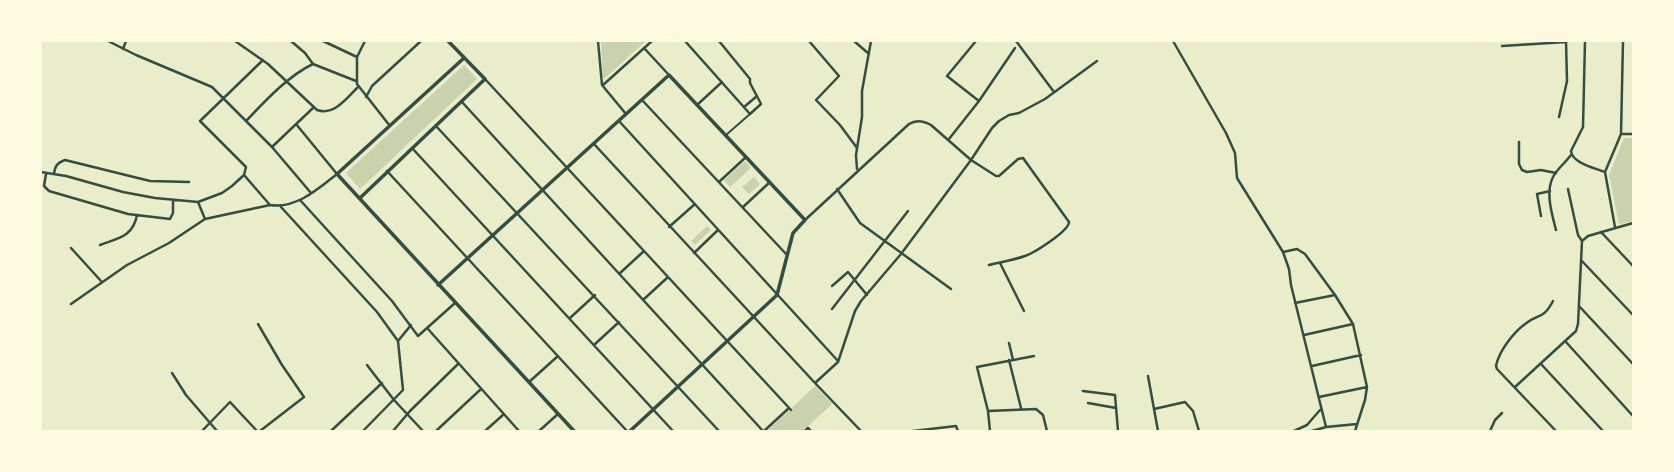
<!DOCTYPE html>
<style>
body{margin:0}
#map{position:relative;width:1674px;height:472px;overflow:hidden;background:#e9edc9;font-family:"Open Sans",sans-serif}
canvas{display:block}
.frame{position:absolute;inset:0;border:42px solid #fefae0;pointer-events:none}
</style>
<div id="map">
<canvas width="1674" height="472"></canvas>
<div class="frame"></div>
</div>
<script>
const ctx = document.querySelector('canvas').getContext('2d');
ctx.lineJoin = 'round';
function fill(path, color) { ctx.fillStyle = color; ctx.fill(path, 'evenodd'); }
function trace(path, color, width, dash) { ctx.strokeStyle = color; ctx.lineWidth = width; ctx.lineCap = dash ? 'butt' : 'round'; ctx.setLineDash(dash || []); ctx.stroke(path); }
const green = new Path2D(`
 M601,41H646L605,78H603Z
 M464,65L477,79L360,189L346,173Z
 M1624,138H1633V221L1619,224L1609,175Z
 M745,161L751,168L730,187L724,180Z
 M754,177L760,184L749,194L742,187Z
 M707,226L711,230L695,245L691,241Z
 M815,386L832,404L803,431H767Z`);
const pedestrian = new Path2D(`
 M726,135L750,114`);
const minor = new Path2D(`
 M108,41L136,55L212,87L272,147L311,193
 M235,41L268,64L317,110C334,116 347,98 358,87
 M291,41L305,53L313,64L356,81
 M323,41L357,57
 M365,41L357,57V84L390,126
 M598,41L602,85L626,114
 M685,41L750,114L761,104L760,102L750,83V79L719,41
 M809,41L839,76L816,100L840,125L857,148
 M854,41L869,54
 M976,41L947,76L979,101
 M1016,41L1054,92
 M1173,41L1226,133L1235,153L1237,178L1283,252L1289,269L1291,285L1326,427
 M1585,41L1583,127L1571,151C1572,163 1595,168 1605,172
 M1502,46L1566,42
 M644,48L669,75
 M123,49L126,41
 M485,79L791,410
 M603,85L652,41
 M366,97L372,86L421,41
 M642,100L787,255
 M462,102L763,431
 M697,105L722,82
 M744,107L757,96
 M1559,117L1567,81L1566,41
 M246,121C265,101 288,76 313,64
 M619,121L838,361
 M436,126L719,431
 M1621,134H1633
 M949,139L979,101L1015,48
 M1519,142V164L1522,170L1527,172L1541,170L1556,173
 M594,144L815,383L861,431
 M272,147L313,108
 M412,148L673,431
 M857,169L856,155L862,117V91L871,41
 M387,171L627,431
 M41,172L66,176L123,192L155,198L198,202L222,193L232,186L244,175L246,167L200,121L263,60
 M46,174L44,186L49,191L128,214L170,219L173,213V200
 M54,174C55,166 57,163 65,160L150,181L189,182
 M244,175L270,205
 M720,181L746,157
 M837,189L860,223L951,289
 M1568,189L1578,235L1582,241
 M300,200L392,301L418,336L455,303
 M198,202L205,219
 M281,207L377,312L398,341L403,390L363,431
 M743,207L770,182
 M1541,216L1537,194L1550,191
 M805,220L909,124C917,119 924,121 931,125L971,160L996,176H999L1018,159L1023,158L1069,222C1069,231 1034,253 1025,256C1014,260 1001,262 989,265
 M669,227L695,204
 M1615,227L1605,172L1621,134L1623,41
 M1556,230C1552,214 1545,192 1553,177C1557,169 1566,162 1571,155
 M1601,232L1633,266
 M100,245C118,238 133,237 137,215
 M71,248L101,281
 M1283,252L1297,249L1305,254L1335,295L1353,324L1367,387L1365,400L1355,431
 M694,253L718,230
 M1581,260L1633,315
 M1000,263L1024,311
 M619,274L644,251
 M832,286L848,272L867,295
 M643,300L668,277
 M1553,301C1543,320 1539,313 1525,324C1513,333 1499,351 1496,366L1497,369L1556,431
 M1295,303L1335,295
 M71,304L127,265L169,243L205,219L270,205C296,209 318,189 337,174L296,124
 M1579,306L1633,364
 M832,309L908,211
 M570,318L595,295
 M258,324L282,365L304,397L260,431
 M428,329L519,431
 M1304,335L1353,324
 M398,341L411,325
 M1566,342L1633,416
 M1009,343L1013,360
 M594,345L619,322
 M1009,360L1021,408
 M1541,364L1603,431
 M367,365L394,400L423,431
 M1312,366L1361,355
 M172,373L186,395L217,431
 M1148,376L1158,431
 M529,382L558,356
 M815,383L838,362L855,311L861,301L901,254L971,160L992,128L999,121L1009,115L1019,113L1045,99L1097,61
 M1515,387L1576,331L1578,324L1582,241L1588,236L1633,223
 M1083,391L1115,395L1118,431
 M1319,397L1367,387
 M1088,403L1116,408
 M1154,409L1185,402L1193,411L1199,431
 M988,411L1036,409L1043,415L1047,431
 M202,431L230,402L257,431
 M331,431L382,383
 M393,431L410,411L458,364
 M436,431L481,389
 M485,431L504,414
 M539,431L558,414
 M764,431L789,408
 M805,431L808,428L811,431
 M913,431L956,426L958,431
 M990,431L988,411L977,367L1034,356
 M1294,431L1307,425L1320,410
 M1312,431L1326,427L1357,424
 M1490,431L1495,420L1502,413`);
const tertiary = new Path2D(`
 M464,58L337,174L574,431
 M360,198L485,79L448,41
 M438,285L669,75L805,220L793,233L777,295L630,431`);
fill(green, '#cad2ad');
trace(pedestrian, '#344e41', 2);
trace(minor, '#344e41', 2.5);
trace(tertiary, '#344e41', 3.5);
</script>
